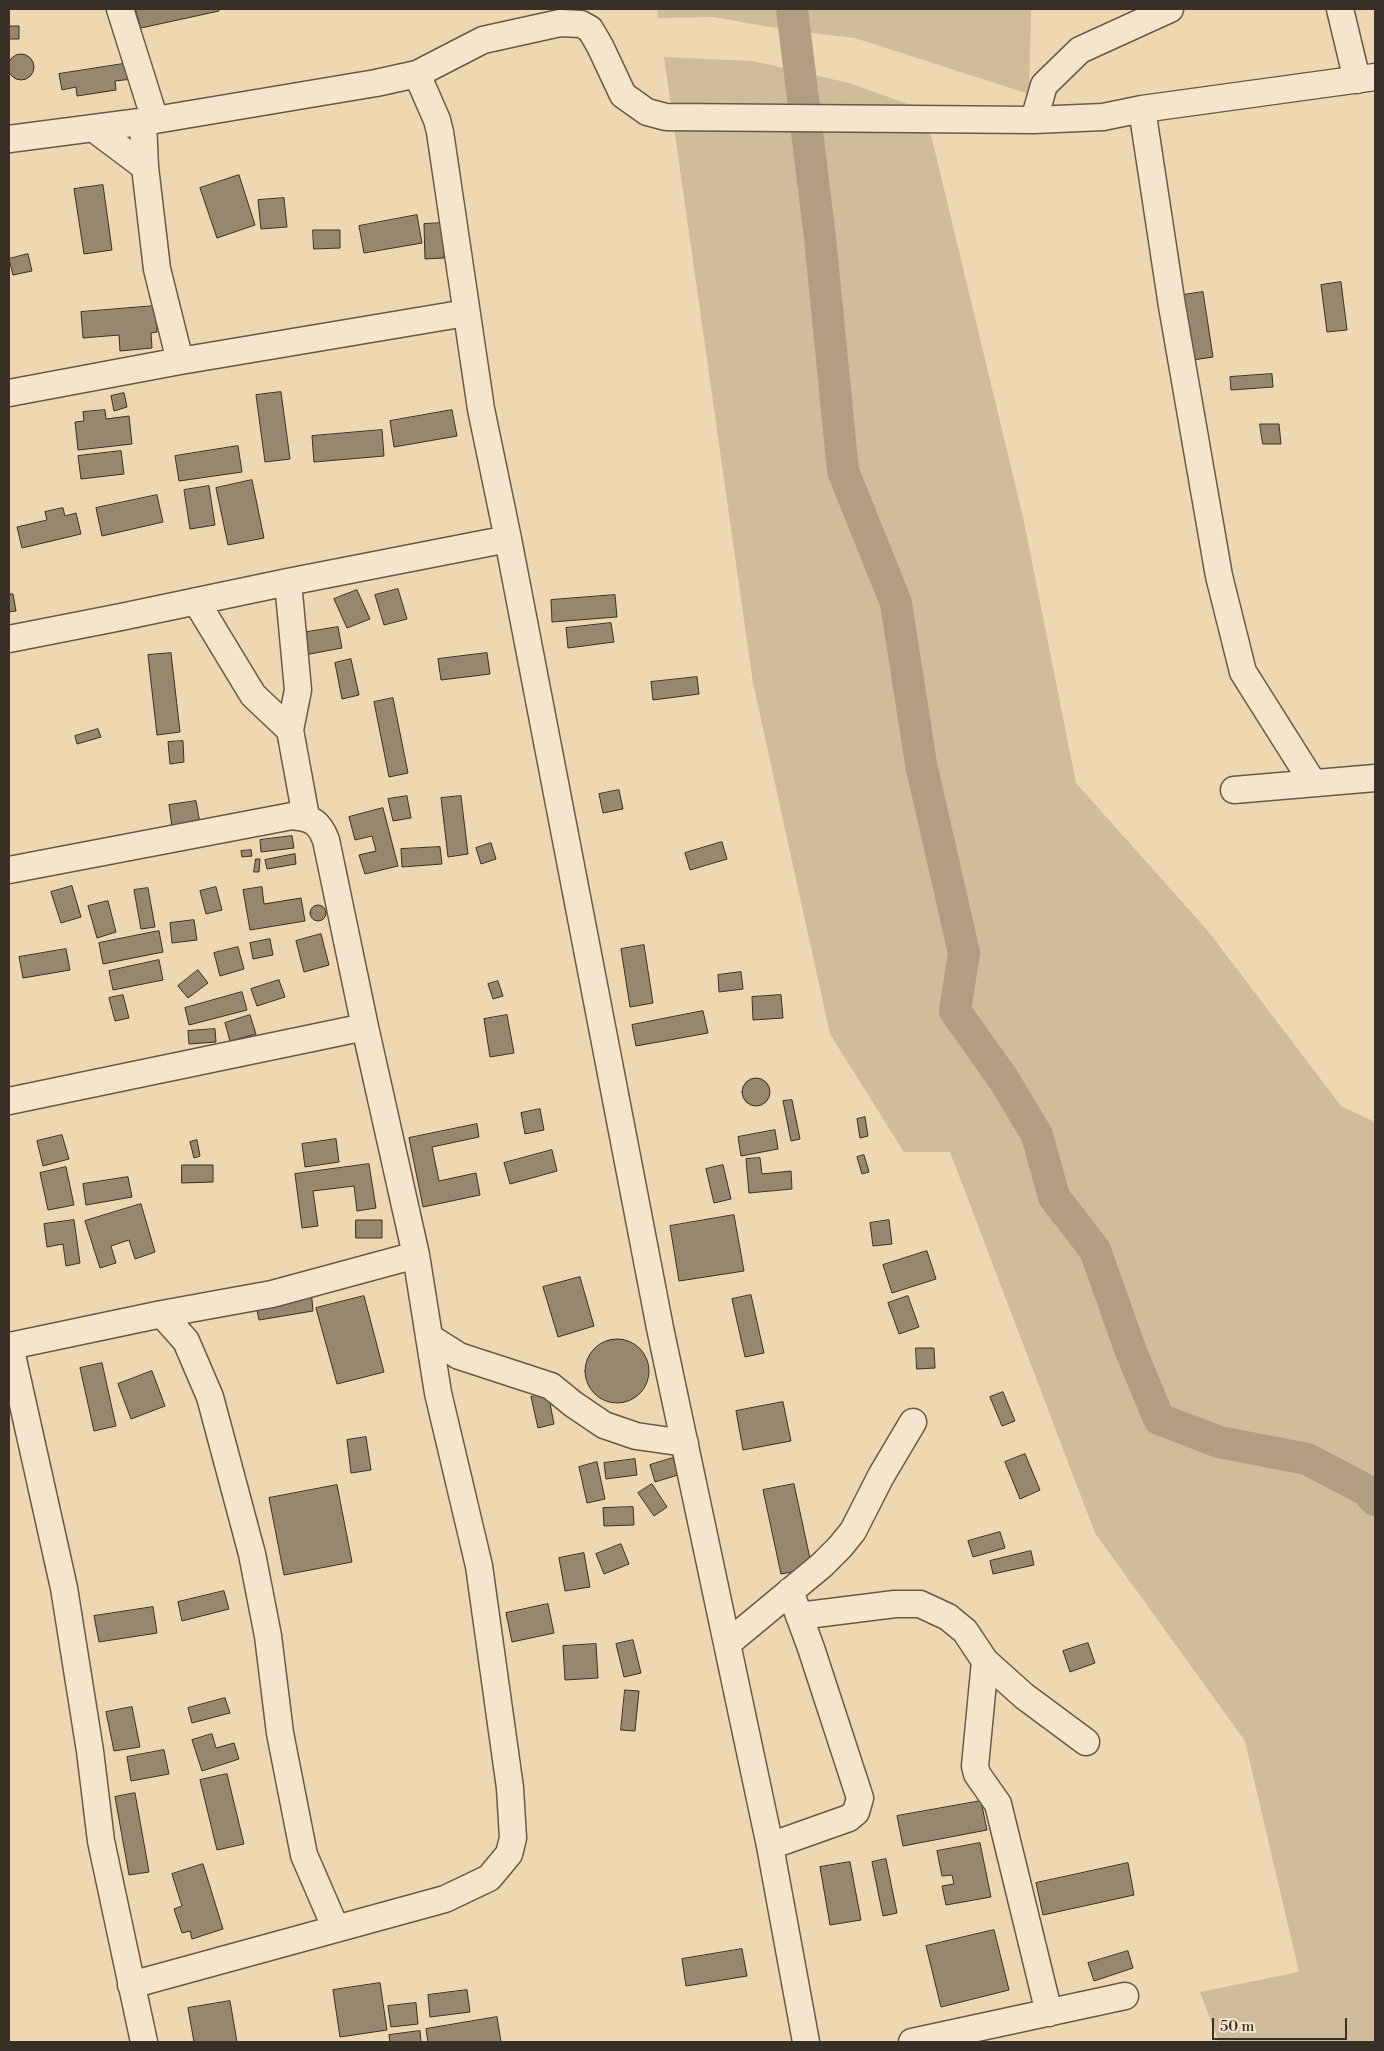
<!DOCTYPE html>
<style>
body{margin:0}
#map{position:relative;width:1384px;height:2051px;overflow:hidden;background:#efd7b2;font-family:"Libre Bodoni",serif}
canvas{display:block}
.frame{position:absolute;inset:0;border:10px solid #383026;pointer-events:none}
.scale{position:absolute;left:1212px;top:2018px;width:135px;height:22px;box-sizing:border-box;border:2px solid #383026;border-top:0;padding-left:6px;font-size:15px;line-height:18px;white-space:nowrap;color:#383026;-webkit-text-stroke:4px #f5e5cd;paint-order:stroke}
</style>
<div id="map">
<canvas width="1384" height="2051"></canvas>
<div class="frame"></div>
<div class="scale">50 m</div>
</div>
<script>
const ctx = document.querySelector('canvas').getContext('2d');
ctx.lineJoin = 'round';
function fill(path, color) { ctx.fillStyle = color; ctx.fill(path, 'evenodd'); }
function trace(path, color, width, dash) { ctx.strokeStyle = color; ctx.lineWidth = width; ctx.lineCap = dash ? 'butt' : 'round'; ctx.setLineDash(dash || []); ctx.stroke(path); }
const green = new Path2D(`
 M657,9H1031L1029,94L855,38L788,30L713,17L658,18Z
 M664,57L753,61L849,83L925,110L1023,517L1076,783L1208,931L1341,1106L1375,1122V2042H1219L1200,1992L1299,1972L1245,1741L1095,1533L950,1152H904L830,1034L753,683Z`);
const river = new Path2D(`
 M792,9L820,238L843,471L896,603L921,764L964,953L955,1011L1004,1080L1037,1135L1054,1197L1095,1250L1130,1349L1159,1419L1219,1442L1307,1459L1366,1490L1375,1500`);
const building = new Path2D(`
 M136,9H219V11L141,28Z
 M9,26H19V39H9Z
 M8 67a13 13 0 1 1 26 0a13 13 0 1 1-26 0Z
 M129,63L132,79L115,81L116,90L77,96L76,87L62,90L59,74Z
 M239,175L255,225L217,238L200,188Z
 M103,185L112,250L84,254L74,189Z
 M284,198L287,227L261,229L258,200Z
 M417,215L422,243L364,253L359,226Z
 M443,223L444,258L425,259L424,224Z
 M313,230H340V248L314,249Z
 M28,254L32,271L13,275L9,259Z
 M1341,282L1347,330L1327,332L1321,285Z
 M1203,292L1213,357L1193,360L1183,295Z
 M155,306L157,332L151,333L152,348L120,351L119,335L83,338L81,312Z
 M1272,374L1273,387L1231,390L1230,377Z
 M281,392L290,459L265,462L256,395Z
 M124,393L127,407L114,411L111,396Z
 M105,410L106,419L129,416L132,444L78,450L75,422L84,421L83,412Z
 M452,410L457,436L394,447L390,421Z
 M1260,424H1279L1281,444H1263Z
 M382,430L384,456L314,462L312,436Z
 M238,446L242,472L179,481L175,456Z
 M121,451L124,474L81,479L78,456Z
 M252,480L264,538L228,545L216,488Z
 M209,486L215,525L190,529L184,490Z
 M157,495L163,522L102,536L96,508Z
 M63,508L65,516L76,513L81,534L22,548L17,527L47,520L45,512Z
 M398,589L407,619L384,625L375,595Z
 M357,590L370,619L347,628L334,599Z
 M9,594H13L16,611L9,612Z
 M615,595L617,617L552,622L551,600Z
 M611,623L614,642L568,648L566,628Z
 M338,627L342,648L299,656L295,634Z
 M171,653L180,732L157,735L148,655Z
 M487,653L490,674L441,680L438,659Z
 M351,659L359,695L342,699L335,663Z
 M697,677L699,694L653,700L651,682Z
 M393,698L408,773L389,777L374,702Z
 M98,729L101,737L77,744L75,736Z
 M183,741L184,762L170,764L168,742Z
 M619,790L623,809L603,813L599,794Z
 M407,796L411,818L393,821L388,799Z
 M461,796L468,854L448,857L441,798Z
 M196,801L200,823L172,827L169,805Z
 M383,808L398,866L365,874L359,855L376,851L372,836L355,840L349,817Z
 M292,836L294,848L261,852L260,840Z
 M722,842L727,859L690,870L685,853Z
 M491,843L496,859L481,864L476,848Z
 M440,847L442,864L402,867L401,849Z
 M251,850L252,856L242,857L241,851Z
 M295,854L296,864L267,869L265,860Z
 M256,859H260L259,872H254Z
 M72,886L81,917L61,923L51,892Z
 M216,887L222,910L206,914L200,891Z
 M262,887L264,904L301,898L305,921L250,930L243,890Z
 M148,888L155,927L141,929L134,890Z
 M108,901L116,932L97,938L88,906Z
 M310 913a8 8 0 1 1 16 0a8 8 0 1 1-16 0Z
 M194,920L197,940L172,943L170,923Z
 M159,931L163,952L103,964L99,943Z
 M321,934L329,965L304,972L296,941Z
 M270,939L273,955L253,959L250,943Z
 M644,945L653,1003L630,1007L621,949Z
 M238,947L244,969L220,976L214,953Z
 M66,949L70,970L23,978L19,957Z
 M159,960L163,980L113,990L109,971Z
 M198,970L208,983L188,998L178,986Z
 M741,972L743,989L719,992L718,975Z
 M279,980L285,997L257,1006L251,989Z
 M498,981L503,996L493,999L488,984Z
 M242,992L247,1010L189,1025L185,1008Z
 M123,995L129,1018L115,1021L109,998Z
 M781,995L783,1018L753,1020L752,997Z
 M703,1011L708,1033L636,1046L632,1025Z
 M250,1015L256,1034L230,1041L225,1023Z
 M507,1015L514,1053L490,1057L484,1019Z
 M215,1029L216,1042L189,1044L188,1031Z
 M742 1092a14 14 0 1 1 28 0a14 14 0 1 1-28 0Z
 M792,1100L800,1139L791,1141L783,1101Z
 M540,1109L544,1130L525,1134L521,1113Z
 M865,1117L868,1136L860,1138L857,1119Z
 M477,1124L479,1137L432,1147L439,1181L476,1173L480,1195L423,1207L409,1138Z
 M775,1130L778,1149L741,1156L738,1137Z
 M62,1135L69,1159L43,1166L37,1141Z
 M336,1139L339,1162L305,1167L302,1144Z
 M197,1140L200,1156L194,1158L190,1142Z
 M552,1150L557,1171L510,1184L504,1163Z
 M864,1155L869,1172L862,1174L857,1157Z
 M760,1158L762,1174L791,1171L792,1189L749,1193L746,1159Z
 M369,1164L376,1208L357,1211L354,1186L313,1191L318,1226L302,1228L295,1174Z
 M182,1165H213V1182L182,1183Z
 M723,1165L731,1199L714,1203L706,1169Z
 M66,1167L74,1205L48,1210L40,1173Z
 M128,1177L132,1197L86,1205L83,1184Z
 M141,1204L155,1252L135,1259L129,1240L111,1246L116,1263L100,1268L85,1221Z
 M734,1215L744,1271L679,1281L670,1226Z
 M74,1220L80,1263L66,1266L63,1244L47,1247L44,1224Z
 M356,1220H382V1238H356Z
 M889,1220L892,1244L873,1246L870,1223Z
 M927,1251L936,1279L892,1293L883,1265Z
 M580,1277L594,1326L558,1337L543,1287Z
 M311,1289L313,1311L259,1320L255,1300Z
 M751,1295L764,1353L745,1357L732,1299Z
 M364,1296L384,1372L337,1384L316,1308Z
 M908,1296L919,1327L899,1334L888,1303Z
 M585 1371a32 32 0 1 1 64 0a32 32 0 1 1-64 0Z
 M916,1348H934L935,1368L917,1369Z
 M102,1363L116,1426L94,1431L80,1368Z
 M152,1371L165,1406L131,1419L118,1384Z
 M1003,1392L1015,1421L1002,1426L990,1397Z
 M548,1393L554,1424L538,1428L531,1397Z
 M783,1402L791,1441L743,1450L736,1411Z
 M366,1437L371,1470L351,1473L347,1440Z
 M1025,1454L1040,1490L1020,1499L1005,1462Z
 M673,1458L678,1475L655,1482L650,1465Z
 M635,1459L637,1475L606,1479L604,1463Z
 M597,1462L605,1499L587,1503L579,1467Z
 M652,1484L667,1507L654,1516L638,1493Z
 M794,1484L812,1568L781,1574L763,1490Z
 M337,1485L352,1562L284,1575L269,1498Z
 M633,1507L634,1525L604,1526L603,1508Z
 M1000,1532L1005,1548L973,1557L968,1541Z
 M621,1544L629,1564L604,1574L596,1554Z
 M1031,1551L1034,1565L993,1574L990,1561Z
 M584,1553L590,1587L565,1591L559,1558Z
 M224,1591L229,1609L182,1621L178,1602Z
 M548,1604L554,1633L512,1642L506,1613Z
 M153,1607L157,1633L99,1642L94,1616Z
 M633,1640L641,1673L624,1677L616,1644Z
 M1088,1643L1095,1663L1070,1672L1063,1651Z
 M596,1644L598,1678L565,1680L563,1646Z
 M625,1690L639,1691L635,1731L621,1730Z
 M225,1698L230,1713L192,1723L188,1708Z
 M132,1707L140,1747L114,1751L106,1712Z
 M212,1734L216,1748L234,1743L239,1759L202,1771L192,1740Z
 M164,1750L169,1774L131,1781L127,1757Z
 M227,1774L244,1844L217,1850L200,1780Z
 M135,1793L149,1872L129,1875L115,1797Z
 M981,1801L987,1830L903,1846L897,1816Z
 M980,1843L991,1897L946,1905L942,1886L954,1884L952,1875L942,1876L937,1851Z
 M886,1859L897,1913L883,1916L872,1862Z
 M850,1862L861,1920L830,1925L820,1867Z
 M1128,1863L1134,1895L1043,1915L1036,1883Z
 M203,1864L223,1929L192,1939L190,1931L182,1933L174,1909L182,1906L172,1874Z
 M994,1930L1009,1990L941,2007L926,1946Z
 M742,1949L747,1976L686,1986L682,1959Z
 M1128,1951L1133,1968L1094,1981L1088,1963Z
 M380,1983L387,2030L340,2037L333,1990Z
 M467,1990L470,2012L430,2017L428,1995Z
 M230,2001L237,2042H194L188,2008Z
 M416,2003L418,2024L391,2027L388,2006Z
 M497,2017L501,2042H428L426,2029Z
 M420,2031L421,2042H390L389,2035Z`);
const minor = new Path2D(`
 M120,9L155,120
 M1340,9L1357,80
 M417,74L483,40L560,23L581,24L590,29L600,46L623,95L647,112L666,117L1034,120L1103,117L1142,109L1375,77
 M1142,109L1172,306L1219,576L1243,672L1313,783
 M1034,120L1044,85L1080,50L1170,9
 M143,121L145,167L157,269L180,361
 M93,128L145,167
 M9,139L155,120L376,83L417,74L437,120L440,132L481,409L508,539L660,1328L770,1846L806,2042
 M9,393L180,361L466,313
 M288,582L298,690L290,730L306,817
 M196,601L253,695L290,730
 M9,639L121,617L288,582L508,539
 M1234,790L1375,778
 M9,870L292,816C312,818 319,822 326,840L365,1027L416,1255
 M9,1101L365,1027
 M162,1314L186,1341L210,1397L252,1554L268,1636L280,1733L304,1855L336,1929
 M429,1337L459,1356L551,1386L573,1404L604,1425L636,1436L685,1443
 M799,1616L895,1604H920L948,1617L965,1631L985,1661L1024,1696L1086,1742
 M728,1643L822,1565L840,1547L853,1531L881,1476L913,1422
 M985,1661L975,1766L977,1774L998,1804L1049,2013
 M770,1846L849,1818L856,1812L860,1798L811,1648L790,1591
 M131,1985L445,1899L489,1878L509,1854L513,1838L510,1788L479,1566L438,1393L416,1255L272,1294L162,1314L10,1346L64,1588L90,1751L101,1841L144,2042
 M912,2042L1125,1996`);
fill(green, '#d0bb9a');
trace(river, '#b19e82', 32);
fill(building, '#97876f');
trace(building, '#383026', 1);
trace(minor, '#665a49', 29);
trace(minor, '#f5e5cd', 26);
</script>
